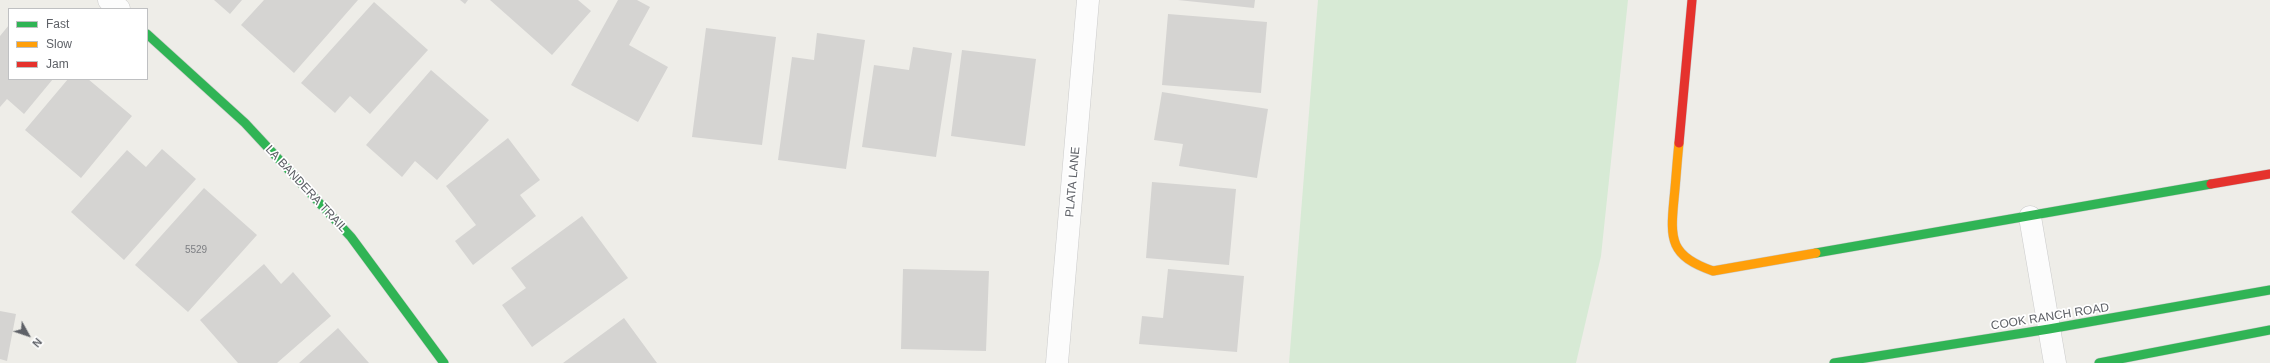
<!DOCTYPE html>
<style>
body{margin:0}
#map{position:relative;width:2270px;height:363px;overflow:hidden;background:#eeede8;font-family:Arial,sans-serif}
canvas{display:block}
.legend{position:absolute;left:8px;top:8px;width:140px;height:72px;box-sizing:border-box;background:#fff;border:1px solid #bfc0c2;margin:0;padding:5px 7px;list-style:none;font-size:12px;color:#5e6167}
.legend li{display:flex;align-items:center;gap:8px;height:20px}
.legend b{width:20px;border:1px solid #bfc0c2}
.north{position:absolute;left:8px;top:315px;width:40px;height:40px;-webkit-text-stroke:3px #fff;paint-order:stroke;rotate:130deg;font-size:11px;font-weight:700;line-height:16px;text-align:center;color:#5e6167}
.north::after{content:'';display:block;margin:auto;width:14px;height:18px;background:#5e6167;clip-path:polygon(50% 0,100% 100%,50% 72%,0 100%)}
</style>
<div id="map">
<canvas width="2270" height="363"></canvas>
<ul class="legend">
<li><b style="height:5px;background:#30b455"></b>Fast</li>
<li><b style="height:5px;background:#ff9f0a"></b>Slow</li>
<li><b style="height:5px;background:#e5322d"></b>Jam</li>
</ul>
<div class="north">N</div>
</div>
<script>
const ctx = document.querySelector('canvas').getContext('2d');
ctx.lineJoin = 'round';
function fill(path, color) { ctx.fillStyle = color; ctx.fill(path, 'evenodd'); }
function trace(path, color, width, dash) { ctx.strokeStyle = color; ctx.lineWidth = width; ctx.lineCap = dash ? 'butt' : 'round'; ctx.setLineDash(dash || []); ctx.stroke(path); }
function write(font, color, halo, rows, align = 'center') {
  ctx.font = font + ' Arial,sans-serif'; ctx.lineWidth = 3.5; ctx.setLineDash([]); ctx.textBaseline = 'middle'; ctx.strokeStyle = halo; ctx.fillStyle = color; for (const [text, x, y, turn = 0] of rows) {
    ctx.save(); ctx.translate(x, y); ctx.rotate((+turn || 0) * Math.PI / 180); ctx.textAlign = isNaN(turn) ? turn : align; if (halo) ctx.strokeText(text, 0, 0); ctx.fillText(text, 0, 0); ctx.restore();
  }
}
const green = new Path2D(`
 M1318,0H1628L1601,256L1576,363H1289Z`);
const building = new Path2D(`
 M214,0H242L230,14Z
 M264,0H358L294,73L241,25Z
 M460,0H468L465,4Z
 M490,0H578L591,11L552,55Z
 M618,0H637L650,7L629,45L668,67L638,122L571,85Z
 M1178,0H1255L1254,8Z
 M374,2L428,50L370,114L350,96L335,113L301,83Z
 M1168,14L1267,22L1261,93L1162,85Z
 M9,25V79H53L24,114L7,99L0,107V36Z
 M706,28L776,37L762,145L692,137Z
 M817,33L865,40L846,169L778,160L792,57L814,60Z
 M913,47L952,53L936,157L862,147L874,65L909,70Z
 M962,50L1036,59L1025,146L951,136Z
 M431,70L489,120L437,180L415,161L402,177L366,145Z
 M68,79H88L132,116L81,178L25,130Z
 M1162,92L1268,109L1257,178L1179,166L1183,144L1154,140Z
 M508,138L540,180L520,195L536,216L473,265L455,241L476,225L446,186Z
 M162,149L196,179L124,260L71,212L127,150L146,167Z
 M1152,182L1236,189L1229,265L1146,258Z
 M204,188L257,235L188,312L135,265Z
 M582,216L628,278L532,347L502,305L526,288L511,268Z
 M264,264L281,284L293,272L331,316L277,363H238L200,320Z
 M903,269L989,271L986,351L901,349Z
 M1168,269L1244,276L1237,352L1139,344L1142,316L1163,318Z
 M0,311L16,314L7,361L0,359Z
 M624,318L657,363H563Z
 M338,328L369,363H299Z`);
const street = new Path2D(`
 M109,0L119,9
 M2030,217L2055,363
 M1057,363L1088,0`);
const fast = new Path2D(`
 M147,34L245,123L351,237L444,363
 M1816,253L2211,184
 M1834,363L2049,329L2270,290
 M2099,363L2270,330`);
const slow = new Path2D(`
 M1679,143C1677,161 1676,180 1674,199C1670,240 1670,256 1713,271L1816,253`);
const jam = new Path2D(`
 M1679,143L1692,0
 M2211,184L2270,174`);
const numberNames = [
 ["5529",196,250]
];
const streetNames = [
 ["PLATA LANE",1073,182,-85],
 ["LA BANDERA TRAIL",306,189,47],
 ["COOK RANCH ROAD",2050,317,-9]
];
fill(green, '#d7ead5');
fill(building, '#d5d4d2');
trace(street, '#cbcbcb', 23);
trace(fast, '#cacac9', 10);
trace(slow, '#cacac9', 10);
trace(jam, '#cacac9', 10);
trace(street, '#fcfcfc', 22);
trace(fast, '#30b455', 9);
trace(slow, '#ff9f0a', 9);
trace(jam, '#e5322d', 9);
write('10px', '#7d7f83', null, numberNames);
write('12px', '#5e6167', '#fff', streetNames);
</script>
